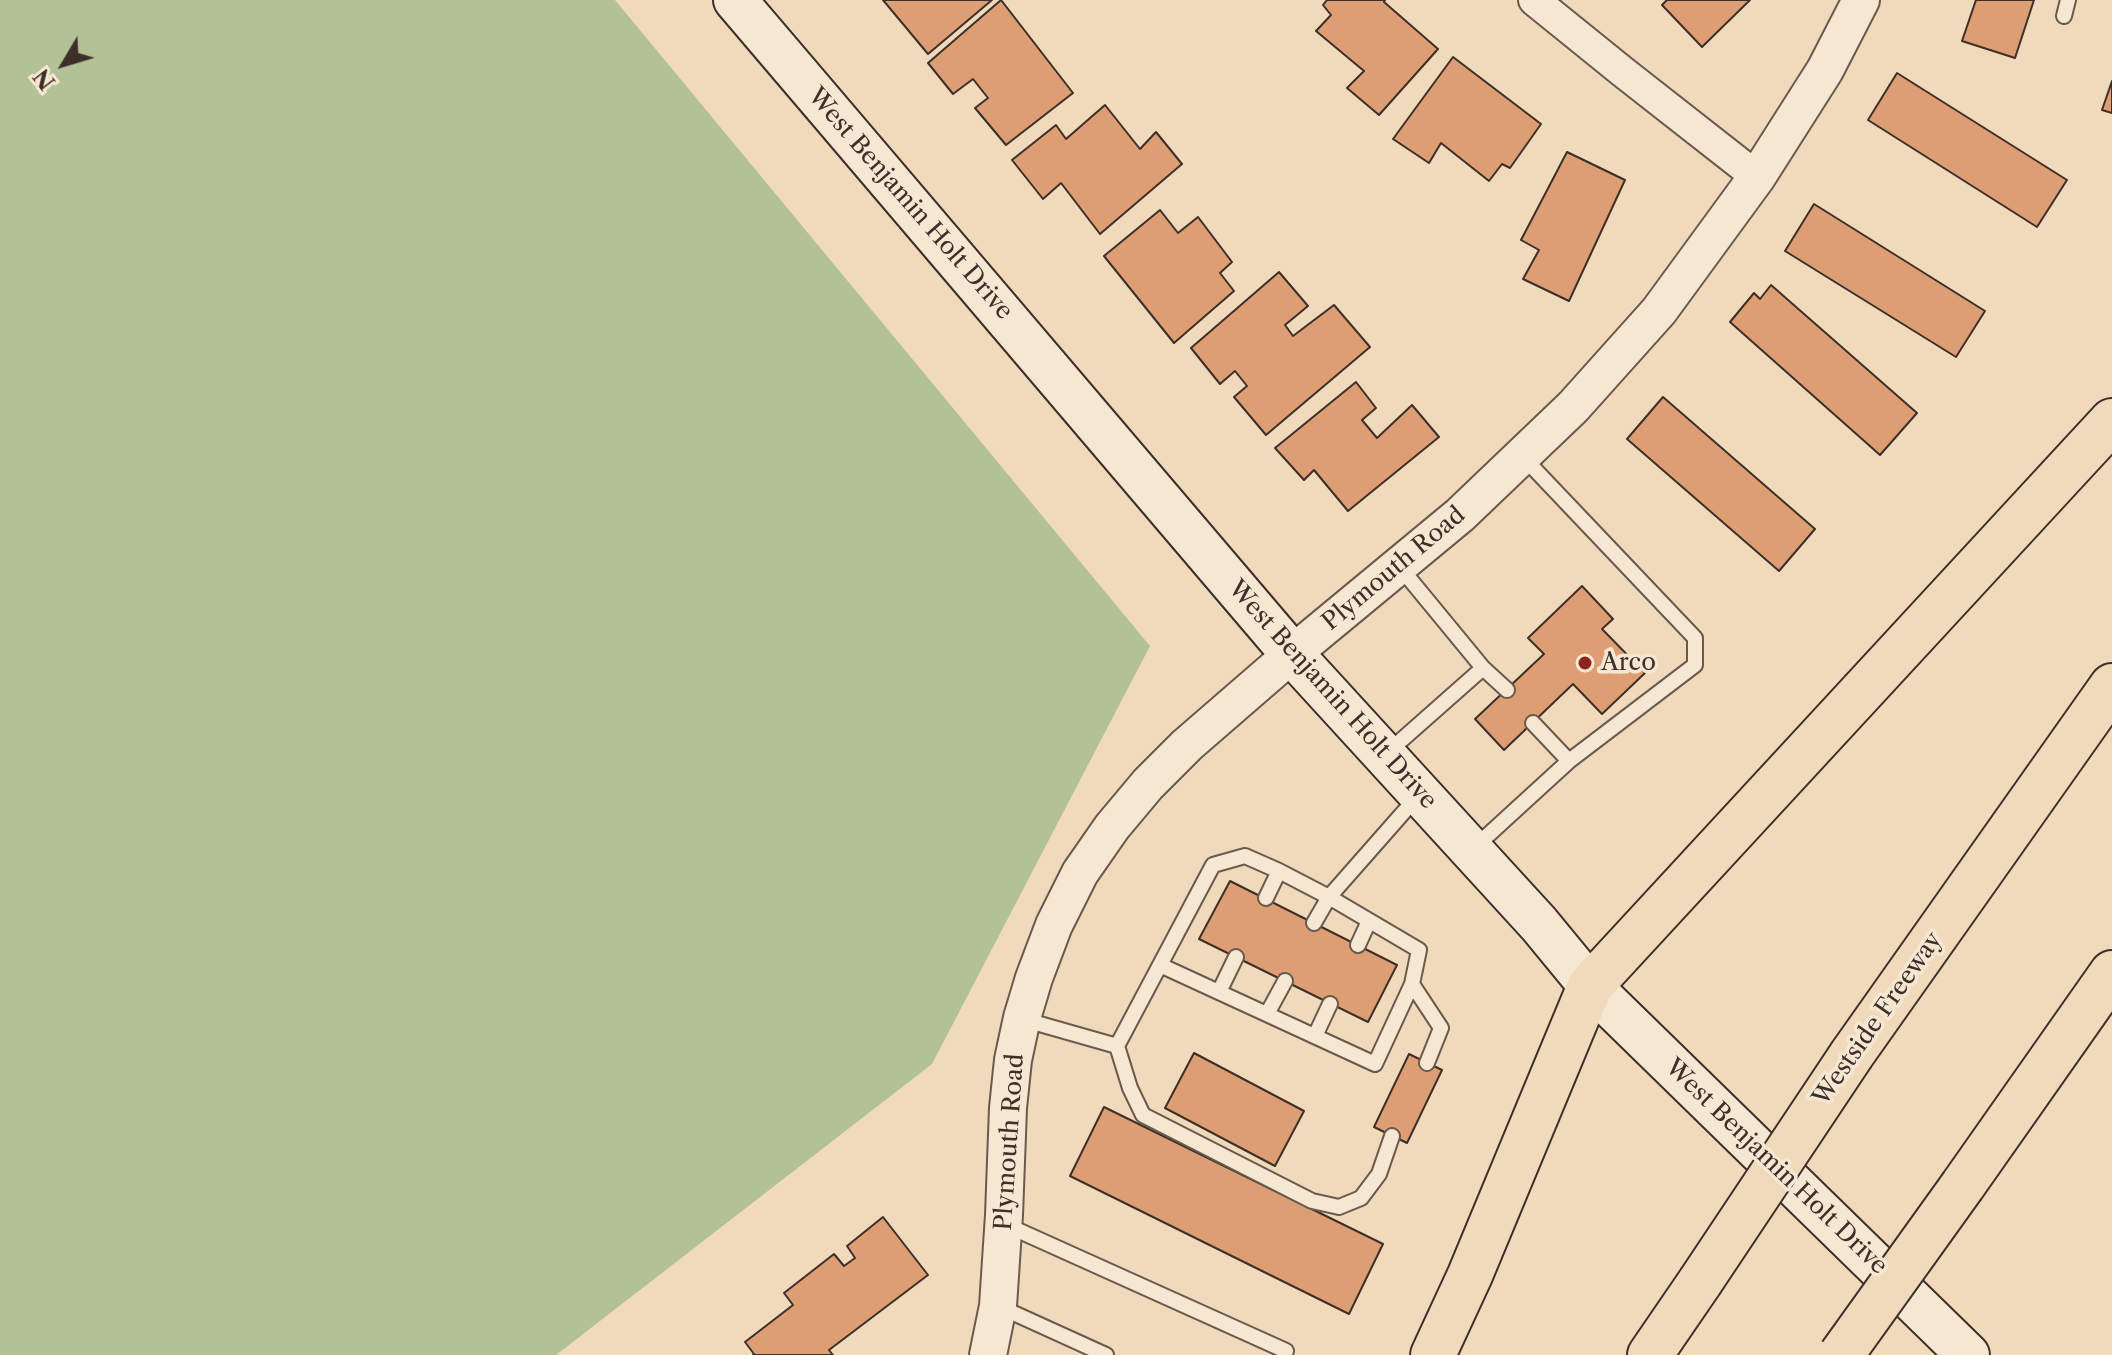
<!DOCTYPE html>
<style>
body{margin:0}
#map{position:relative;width:2112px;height:1355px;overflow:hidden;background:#f1dabb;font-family:"Libre Caslon Text",serif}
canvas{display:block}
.north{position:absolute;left:24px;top:24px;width:80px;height:80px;-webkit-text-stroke:6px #f6e7d3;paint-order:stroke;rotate:232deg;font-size:22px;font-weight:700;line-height:32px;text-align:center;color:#3d2f29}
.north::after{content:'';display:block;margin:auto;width:28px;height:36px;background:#3d2f29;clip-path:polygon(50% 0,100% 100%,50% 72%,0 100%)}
</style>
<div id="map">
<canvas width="2112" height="1355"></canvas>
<div class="north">N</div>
</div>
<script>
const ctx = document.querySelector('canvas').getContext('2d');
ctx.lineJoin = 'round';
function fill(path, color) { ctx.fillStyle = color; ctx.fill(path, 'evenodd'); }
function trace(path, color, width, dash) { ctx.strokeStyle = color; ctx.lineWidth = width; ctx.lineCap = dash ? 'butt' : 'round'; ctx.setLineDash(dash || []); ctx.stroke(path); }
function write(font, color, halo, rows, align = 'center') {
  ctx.font = font + ' "Libre Caslon Text",serif'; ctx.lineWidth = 7; ctx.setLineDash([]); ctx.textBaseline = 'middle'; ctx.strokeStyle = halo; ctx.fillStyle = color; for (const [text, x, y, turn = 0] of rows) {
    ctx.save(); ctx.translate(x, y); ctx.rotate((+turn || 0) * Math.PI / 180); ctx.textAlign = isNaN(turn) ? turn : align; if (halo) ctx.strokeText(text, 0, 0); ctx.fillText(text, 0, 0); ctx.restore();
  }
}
const green = new Path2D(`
 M0,0H615L1150,646L932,1064L556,1355H0Z`);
const building = new Path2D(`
 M883,0H992L928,54Z
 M1001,0L1073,93L1006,145L975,108L988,98L973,79L953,94L928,63Z
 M1327,0H1385L1384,2L1438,49L1379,115L1347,88L1364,71L1316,31L1331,15L1323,5Z
 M1667,0H1750L1702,47L1662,5Z
 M1976,0H2034L2015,58L1962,41Z
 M1453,57L1541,124L1510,168L1502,164L1489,181L1441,143L1429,163L1393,139Z
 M1897,73L2067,180L2037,227L1868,120Z
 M2112,81V113L2102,110Z
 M1105,105L1140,149L1156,132L1182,164L1100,234L1061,183L1043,199L1012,160L1056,125L1066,139Z
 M1567,152L1625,180L1569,301L1523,279L1539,250L1521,240Z
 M1814,204L1985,311L1956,357L1785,251Z
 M1160,210L1178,233L1198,217L1232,262L1220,273L1234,291L1174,343L1104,256Z
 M1279,272L1308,306L1285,325L1293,336L1334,305L1370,347L1266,435L1234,397L1247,386L1235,371L1220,384L1191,348Z
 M1771,285L1917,413L1880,455L1730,322L1754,293L1760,299Z
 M1356,382L1376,408L1362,420L1377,438L1412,405L1439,437L1348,511L1314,470L1304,480L1275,448Z
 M1663,397L1815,529L1779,571L1627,439Z
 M1582,586L1613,619L1602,629L1645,673L1602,714L1573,684L1504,750L1475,719L1544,654L1528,638Z
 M1230,881L1397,965L1368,1022L1199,939Z
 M1194,1053L1304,1111L1275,1166L1165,1108Z
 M1409,1054L1442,1070L1407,1143L1374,1127Z
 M1104,1107L1383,1244L1349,1314L1070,1176Z
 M883,1217L928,1275L829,1350L833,1355H753L754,1354L745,1342L793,1305L784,1293L834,1254L844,1266L855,1258L847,1246Z`);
const service = new Path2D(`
 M2064,16L2068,0
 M1522,456L1695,638V665L1569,761
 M1483,668L1507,690
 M1388,752L1483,668L1399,566
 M1475,847L1569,761L1533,723
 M1266,898L1279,871
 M1358,945L1369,921
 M1160,965L1375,1064L1412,984L1419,950L1329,897L1314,923
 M1412,984L1441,1028L1427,1063
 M1219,992L1236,957
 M1267,1014L1285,981
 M1022,1019L1117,1046L1213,865L1245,856L1279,871L1329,897L1417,797
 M1315,1036L1330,1004
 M1117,1046L1130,1088L1143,1115L1312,1201L1339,1207L1361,1198L1379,1174L1392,1136
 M1004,1224L1286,1351
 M998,1306L1106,1355`);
const minor = new Path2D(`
 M1534,0L1623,72L1757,177`);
const tertiary = new Path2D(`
 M988,1355L998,1306L1004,1215L1008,1108L1013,1060L1022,1018L1034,978L1054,925L1080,873L1112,827L1148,784L1187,745L1292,654L1460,515L1573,407L1659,311L1757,177L1825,70L1861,0`);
const secondary = new Path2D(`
 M735,0L1292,654L1539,924L1590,986L1968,1355`);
const motorway = new Path2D(`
 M1852,1054L2112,686
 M1963,1185L2112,973
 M1433,1355L1470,1275L1590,986L2112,421
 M1650,1355L1700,1282`);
const motorwayBridge = new Path2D(`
 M1700,1282L1852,1054
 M1841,1355L1963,1185`);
const markers = [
 [1585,663,8,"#8f2418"]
];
const streetNames = [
 ["West Benjamin Holt Drive",910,204,49],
 ["Plymouth Road",1394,569,-40],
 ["West Benjamin Holt Drive",1332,695,48],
 ["Westside Freeway",1878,1019,-55],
 ["Plymouth Road",1010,1142,-86],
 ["West Benjamin Holt Drive",1776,1167,44]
];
const poiNames = [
 ["Arco",1601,663]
];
fill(green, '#b3c196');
fill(building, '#de9e73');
trace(building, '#3d2f29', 2);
trace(service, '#6a5a4e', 18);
trace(minor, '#6a5a4e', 34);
trace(tertiary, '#6a5a4e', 40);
trace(secondary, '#3d2f29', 46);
trace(motorway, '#3d2f29', 48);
trace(service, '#f6e7d3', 14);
trace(minor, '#f6e7d3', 30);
trace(tertiary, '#f6e7d3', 36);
trace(secondary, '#f6e7d3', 42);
trace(motorway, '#f1dabb', 44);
trace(motorwayBridge, '#3d2f29', 48, []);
trace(motorwayBridge, '#f1dabb', 44);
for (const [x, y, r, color] of markers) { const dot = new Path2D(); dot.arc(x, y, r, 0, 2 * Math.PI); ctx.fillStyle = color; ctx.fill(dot); trace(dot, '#f6e7d3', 3); }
write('24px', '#3d2f29', '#f6e7d3', streetNames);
write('24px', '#3d2f29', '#f6e7d3', poiNames, 'left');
</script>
